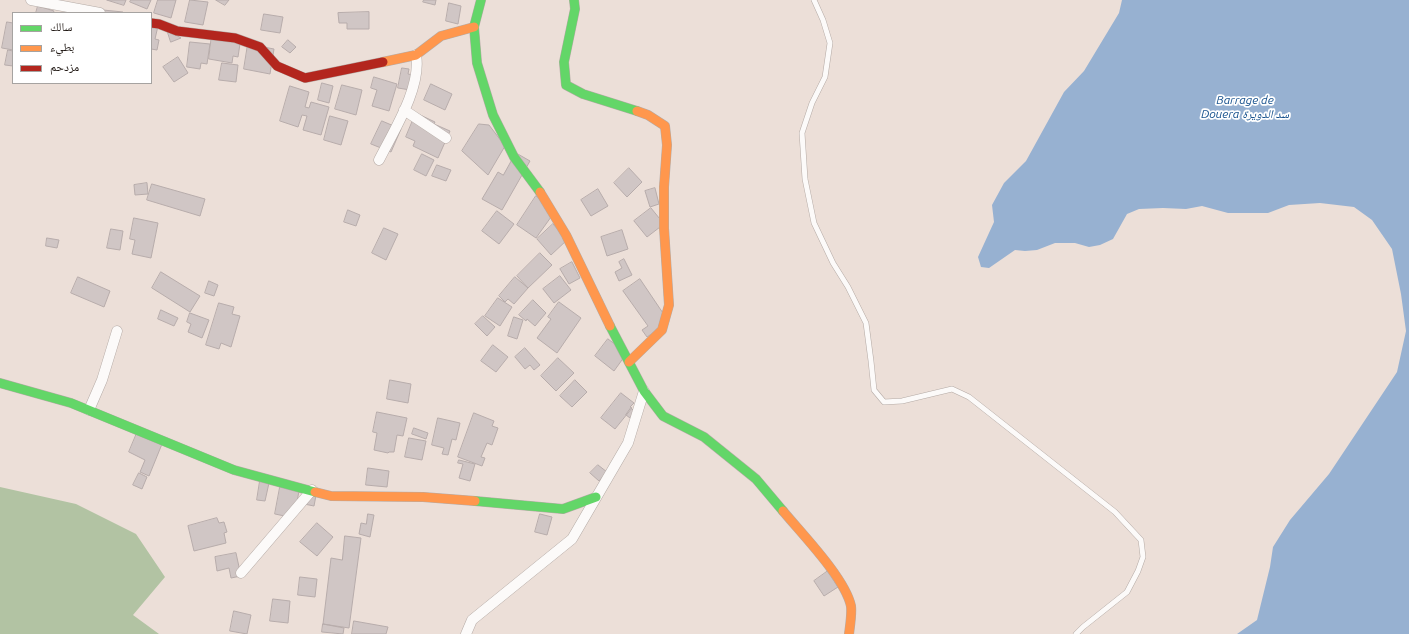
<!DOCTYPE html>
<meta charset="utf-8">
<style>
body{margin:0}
#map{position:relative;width:1409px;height:634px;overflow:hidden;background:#ecdfd8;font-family:Ubuntu,"Noto Naskh Arabic",sans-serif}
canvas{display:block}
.legend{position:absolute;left:12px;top:12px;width:140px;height:72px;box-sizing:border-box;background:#fff;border:1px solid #a6a3a1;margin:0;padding:5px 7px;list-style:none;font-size:12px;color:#211915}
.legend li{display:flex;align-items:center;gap:8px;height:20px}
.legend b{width:20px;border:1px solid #a6a3a1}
</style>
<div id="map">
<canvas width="1409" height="634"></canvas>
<ul class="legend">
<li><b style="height:5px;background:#63d668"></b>سالك</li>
<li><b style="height:5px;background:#ff974d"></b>بطيء</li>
<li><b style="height:5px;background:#b3261e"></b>مزدحم</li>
</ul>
</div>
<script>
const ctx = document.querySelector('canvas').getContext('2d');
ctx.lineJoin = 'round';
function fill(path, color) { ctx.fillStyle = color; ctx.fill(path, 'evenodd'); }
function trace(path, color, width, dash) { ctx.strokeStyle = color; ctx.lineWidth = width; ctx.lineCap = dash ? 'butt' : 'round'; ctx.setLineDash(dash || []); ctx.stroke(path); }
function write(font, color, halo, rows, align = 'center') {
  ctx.font = font + ' Ubuntu,"Noto Naskh Arabic",sans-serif'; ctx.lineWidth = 3.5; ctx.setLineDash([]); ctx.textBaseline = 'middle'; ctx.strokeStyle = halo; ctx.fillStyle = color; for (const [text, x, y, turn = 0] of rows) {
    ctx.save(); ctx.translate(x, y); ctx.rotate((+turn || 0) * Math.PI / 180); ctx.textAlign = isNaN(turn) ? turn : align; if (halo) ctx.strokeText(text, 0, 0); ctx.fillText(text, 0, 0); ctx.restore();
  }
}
const forest = new Path2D(`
 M0,487L76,504L136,534L165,577L133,615L159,634H0Z`);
const water = new Path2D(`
 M1122,0H1409V634H1237L1257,620L1270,567L1273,547L1290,520L1329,474L1397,372L1406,331L1401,294L1392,249L1372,220L1354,207L1320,203L1289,205L1268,213H1228L1202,206L1186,209L1163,208L1139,209L1127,214L1113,239L1100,245L1089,247L1075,243H1055L1037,250L1025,251L1015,250L989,268L981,267L978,257L994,222L992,205L1004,183L1026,161L1064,92L1084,71L1119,13Z`);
const building = new Path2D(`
 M107,0H126L124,5Z
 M131,0H151L147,9L130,2Z
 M158,0H176L171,18L154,13Z
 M190,0L208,2L203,25L185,22Z
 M216,0H229L225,5Z
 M424,0H436L435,5L423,2Z
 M449,3L461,6L458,24L446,21Z
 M38,6L54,11L53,13H36Z
 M103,10L123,12V13H103Z
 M369,12V29H347V23H339L338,13Z
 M264,14L283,17L280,33L261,30Z
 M7,22L13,23V50L2,48Z
 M151,25L158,26L155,39L159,40L157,50L151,49Z
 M167,30L181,38L171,42Z
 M212,34L241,37L238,57L233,56L232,63L209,59Z
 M288,40L296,47L290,53L282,47Z
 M190,42L210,44L207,64L201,63L200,69L187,67Z
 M248,44L274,49L270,74L244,69Z
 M8,50L13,51V66L5,65Z
 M178,57L188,73L174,82L163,67Z
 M222,63L238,65L236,82L219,80Z
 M402,68L409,69L408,74L418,76L416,91L398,88Z
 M374,77L397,84L389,111L372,106L377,90L371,88Z
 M322,83L333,86L329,103L318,100Z
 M431,84L452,94L445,110L424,100Z
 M342,85L362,90L356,115L335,109Z
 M290,86L309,92L305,107L309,108L311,102L329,107L321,135L303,130L307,116L302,115L298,127L280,121Z
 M416,113L435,122L434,124L450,131L438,158L413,146L415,141L406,137Z
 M330,116L348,121L341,145L324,140Z
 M382,121L401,129L391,152L371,144Z
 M479,124L489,125L505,146L488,175L462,151Z
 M516,153L530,161L502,210L482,199L498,172L503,175Z
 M422,154L434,160L426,176L414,170Z
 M437,165L451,170L446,181L432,176Z
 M629,168L642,182L627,197L614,183Z
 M147,183L148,194L135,195L134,185Z
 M152,184L205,199L200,216L147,200Z
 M655,188L659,204L650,207L645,191Z
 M598,189L608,206L591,216L581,200Z
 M536,196L556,210L536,238L517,225Z
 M651,208L664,224L647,237L634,221Z
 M348,210L360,215L356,226L344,222Z
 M497,211L514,224L499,244L482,231Z
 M134,218L158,223L151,258L132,254L135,240L130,239Z
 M553,224L567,240L551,255L537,239Z
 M384,228L398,234L386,260L372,253Z
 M111,229L123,231L120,250L107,248Z
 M622,230L628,249L607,256L601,237Z
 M47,238L59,240L57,248L46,246Z
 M540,253L552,265L528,288L517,276Z
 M624,259L632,275L619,281L615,272L622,268L619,262Z
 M572,262L580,278L569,284L560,269Z
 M161,272L200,296L190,312L152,288Z
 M560,276L571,290L554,303L543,289Z
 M78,277L110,291L104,307L71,293Z
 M515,277L528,288L514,304L508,299L505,302L499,296Z
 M640,279L669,322L647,337L642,330L648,326L623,291Z
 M209,281L218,285L214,296L205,293Z
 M498,298L512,307L500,326L485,316Z
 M533,300L546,313L535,326L527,319L526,321L519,315Z
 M559,302L581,318L557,353L537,338L551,319L548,317Z
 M219,303L234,307L232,314L240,316L231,347L221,343L219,349L206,345Z
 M161,310L178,318L174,326L158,319Z
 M190,313L209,320L202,338L188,332L191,324L187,322Z
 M483,316L495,327L487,336L475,324Z
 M514,317L523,320L517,339L508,336Z
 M608,339L627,353L614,371L595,356Z
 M493,345L508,357L496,372L481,361Z
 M525,348L540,365L534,370L530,365L525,369L515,357Z
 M558,358L574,373L556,391L541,376Z
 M390,380L411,384L408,403L387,399Z
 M575,380L587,392L572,407L560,396Z
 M621,393L634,403L630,407L632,408L615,429L601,418Z
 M631,408L635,412L630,418L626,415Z
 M377,412L407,418L403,436L397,435L394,452H389L388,453L374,450L377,433L373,432Z
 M474,413L494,421L492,426L498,428L492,445L487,443L481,457L485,458L482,466L458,457Z
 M438,418L460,423L456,440L452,439L448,455L442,454L444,448L432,445Z
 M414,428L428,433L426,439L412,434Z
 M137,433L162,444L149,476L140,472L145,460L129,452Z
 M409,438L426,441L422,460L405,457Z
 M459,460L475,464L470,481L459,478L463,464L458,463Z
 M598,465L607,472L599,481L590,473Z
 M368,468L389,471L387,487L366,485Z
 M139,473L147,477L142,489L133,485Z
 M260,481L269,483L265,501L257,500Z
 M281,482L299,491L294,518L275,514Z
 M317,490L314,506L304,504Z
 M368,514L374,515L370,537L359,534L361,523L366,524Z
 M540,514L552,517L547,535L535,532Z
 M217,518L219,523L224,522L227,532L224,533L226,543L194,551L188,526Z
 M317,523L333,537L317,556L300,542Z
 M345,536L361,538L349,628L323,624L331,558L342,560Z
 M236,553L241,576L231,578L229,568L217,571L215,557Z
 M828,571L838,587L824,596L814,581Z
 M300,577L317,579L315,597L298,595Z
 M273,599L290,601L288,623L270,621Z
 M234,611L251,615L247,634L230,631Z
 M354,621L388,627L386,634H352Z
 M323,624L344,628L343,634L322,632Z`);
const lane = new Path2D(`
 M814,0L823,20L830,43L825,77L812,103L802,133L805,179L814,223L833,263L848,287L866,323L871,361L874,390L884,402L902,401L952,389L969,397L1115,512L1141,540L1143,557L1138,571L1127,592L1083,627L1076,634`);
const street = new Path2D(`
 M31,0L100,13
 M404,110L446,138
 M379,160C393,132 422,87 416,55
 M89,410L102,380L117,331
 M241,573L312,490
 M466,634L472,620L572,539L628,443L644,391`);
const fast = new Path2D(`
 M481,0L474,27L477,63L493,115L514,157L540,192
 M574,0L575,9L564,62L566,85L583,94L637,111
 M610,326L644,391L663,416L704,437L756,479L783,511
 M0,383L71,403L234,470L315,492
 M475,501L563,509L596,497`);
const slow = new Path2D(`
 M383,62L416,55L441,36L474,27
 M540,192L566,235L610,326
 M629,362L662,330L669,305L664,228V187L667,145L665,126L648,115L637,111
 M315,492L331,496L423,497L475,501
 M783,511C802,534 845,578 851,606C852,614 850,626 849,634`);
const jam = new Path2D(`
 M151,23L159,24L177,31L235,38L260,47L277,66L305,78L383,62`);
const waterNames = [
 ["Barrage de",1245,100],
 ["Douera سد الدويرة",1245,114]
];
fill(forest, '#b2c3a3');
fill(water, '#97b1d1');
fill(building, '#d0c6c5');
trace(building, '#b7acab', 1);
trace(lane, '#b4aaa5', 6);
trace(street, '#b4aaa5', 11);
trace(fast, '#b4aaa5', 10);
trace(slow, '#b4aaa5', 10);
trace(jam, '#b4aaa5', 10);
trace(lane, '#fcfaf9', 5);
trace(street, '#fcfaf9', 10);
trace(fast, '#63d668', 9);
trace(slow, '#ff974d', 9);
trace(jam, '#b3261e', 9);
write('italic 12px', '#16518d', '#fff', waterNames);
</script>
